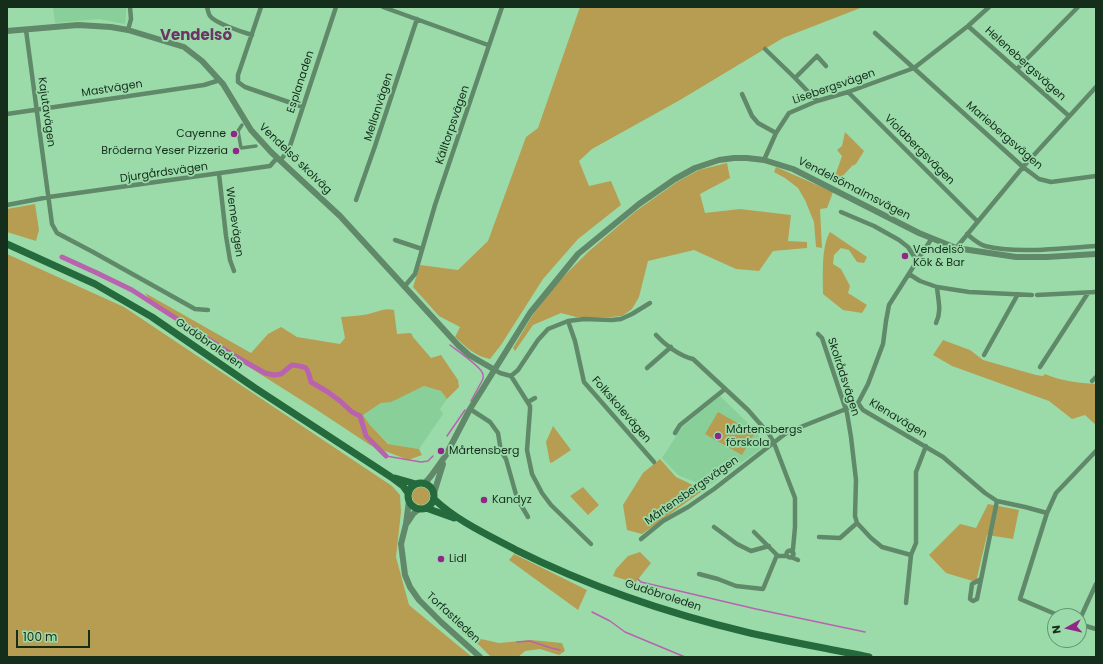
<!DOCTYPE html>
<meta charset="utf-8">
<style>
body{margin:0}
#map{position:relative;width:1103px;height:664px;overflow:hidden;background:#9bdbaa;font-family:Poppins,sans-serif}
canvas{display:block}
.frame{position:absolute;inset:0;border:8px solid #152e1c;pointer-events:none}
.north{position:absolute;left:1047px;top:608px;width:40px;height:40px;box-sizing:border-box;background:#9bdbaa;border:1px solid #659671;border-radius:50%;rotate:262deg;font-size:11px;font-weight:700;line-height:16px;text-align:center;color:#152e1c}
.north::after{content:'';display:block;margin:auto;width:14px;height:18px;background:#912689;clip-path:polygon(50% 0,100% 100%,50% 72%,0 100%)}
.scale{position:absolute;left:16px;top:630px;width:74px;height:18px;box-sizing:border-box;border:2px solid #152e1c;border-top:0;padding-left:5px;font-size:12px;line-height:14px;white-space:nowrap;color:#152e1c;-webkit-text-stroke:3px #9bdbaa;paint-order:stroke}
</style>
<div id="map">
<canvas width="1103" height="664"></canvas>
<div class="frame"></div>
<div class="north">N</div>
<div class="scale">100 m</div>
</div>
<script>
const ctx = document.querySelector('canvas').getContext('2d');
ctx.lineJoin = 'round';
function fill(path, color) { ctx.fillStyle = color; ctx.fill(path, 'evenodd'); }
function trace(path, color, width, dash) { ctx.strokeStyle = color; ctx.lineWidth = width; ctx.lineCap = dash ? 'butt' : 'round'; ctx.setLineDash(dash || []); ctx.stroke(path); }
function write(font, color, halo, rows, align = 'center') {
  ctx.font = font + ' Poppins,sans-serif'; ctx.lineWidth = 3.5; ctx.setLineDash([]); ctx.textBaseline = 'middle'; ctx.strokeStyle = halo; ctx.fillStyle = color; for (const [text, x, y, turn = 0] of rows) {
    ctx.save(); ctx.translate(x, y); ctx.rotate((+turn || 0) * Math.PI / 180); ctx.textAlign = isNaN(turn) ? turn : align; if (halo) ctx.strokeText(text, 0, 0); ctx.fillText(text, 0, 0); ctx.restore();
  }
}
const built = new Path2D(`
 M53,7H126V14L125,24L99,19L55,23Z
 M424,386L441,391L447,399L440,409L443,414L419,449L389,444L368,423L363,415L381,403L391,401Z
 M720,396L753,428L766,445L707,487L678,475L662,458L682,427Z`);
const green = new Path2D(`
 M580,7H863L783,38L680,100L592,149L579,161L589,186L611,181L621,205L578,239L543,279L501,345L490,359C476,357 465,346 455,337L460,327L439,316L413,287L420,265L458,270L488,241L526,137L538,128Z
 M845,132L864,151L856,164L852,166L838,181L835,176L842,156L837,150L842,146Z
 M727,163L730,178L700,194L705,213L740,209L791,215L788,241L807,242V248L773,251L759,271L736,269L694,250L648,261L639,297L632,309L622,316L611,317H576L561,313L533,325L515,351L513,348L532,316L555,285L588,252L636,211L677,182L699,170Z
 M776,167L833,192L827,208L820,209L822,248L816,247L814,222L805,200L798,188L785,178L774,172Z
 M35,204L39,230L36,241L7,232V209Z
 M830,232L867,257L864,263L857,262L849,250L841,248L834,255L833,264L841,269L850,286L848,293L867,305L862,313L843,310L823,294C823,277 821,246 830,232Z
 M7,254L124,307L392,486L400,495L401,512L396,557L409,605L472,657H7Z
 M145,293L251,353L268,334L281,327L297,337L340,344L345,338L341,317C351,316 363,316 372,313C380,311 386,308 394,310L397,334L411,333L413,337L431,358L441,355L458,380L459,387L447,399L441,391L424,386L391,402L381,403L363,415L369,424L388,444L419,449L422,455L408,460L370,445L317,410L154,307Z
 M943,340L970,350L983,360L1036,375L1043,376L1045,374C1062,381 1078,383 1096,384V425L1085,415L1072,419L1049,401L952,366L933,355Z
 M718,412L755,433L742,455L705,434Z
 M553,426L571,450L553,462L550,463L546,442Z
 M660,459L676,477L695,486L705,489L642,534L627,530L623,505L643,473Z
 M583,487L599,505L588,515L570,496Z
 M412 496a9 9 0 1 1 18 0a9 9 0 1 1-18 0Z
 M988,504L1019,510L1013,539L987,535L976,582L946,573L929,555L960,524L976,528Z
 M640,552L651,563L635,583L613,576L616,569L628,556Z
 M514,554L587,590L578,610L509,560Z
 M464,626L481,639L499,643L531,640L562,643L565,651L559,655L540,649L525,651L518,657H491L479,645L461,632Z`);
const stream = new Path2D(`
 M450,345C458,351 478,365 482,372C484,375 483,376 483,379L471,401
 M447,436L465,410
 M386,456L421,462L428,461L433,456
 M638,579L641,582L756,609L865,632
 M592,612L610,621L625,632L685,657
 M517,642L530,641L551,648L560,650`);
const canal = new Path2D(`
 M62,257L97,273L132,290L233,355L265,373L274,375L281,374L292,365C308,367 307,366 311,382L328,392L340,401L352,412L360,416L366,436L386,456`);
const pedestrian = new Path2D(`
 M242,125L238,131L241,148L256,146`);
const minor = new Path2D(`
 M207,7C208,10 208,13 210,16C215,23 242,32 252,35
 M261,7L238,75V82L245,87L303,107
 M383,7L488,45
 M968,26L1069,116
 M26,30L52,224L57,233L93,252L195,309L208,310
 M128,30L131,19L130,7
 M875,33L1023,167L1039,179L1051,182L1096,176
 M765,49L795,78L817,101
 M1017,69L1078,7
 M795,78L817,56L826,66
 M848,92L977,221
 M742,94L752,116L758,123L776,133
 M7,114L204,85L220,80
 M764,160L776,133L789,113L817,101L848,92L914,68L968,26L989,7
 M280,161L289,149L336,7
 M219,174L226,236L230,260L234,271
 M356,200L375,146L417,19
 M7,205L49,197L270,166L277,158
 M841,212L874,226L899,240L908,247L917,261
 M967,234C972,238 978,244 985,246C1016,254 1063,248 1096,246
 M932,238L917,261L889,305L886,321L883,344L868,384L858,403L863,410L943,457L985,493L997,501L1025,507L1047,513
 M395,240L422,249
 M956,248L1023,167L1096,87
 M909,274L920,281L937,287L969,292L1032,295
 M404,287L415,274L435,205L502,7
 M1037,295L1096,292
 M568,321L575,341L584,382L654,462
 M936,323C942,311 938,300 937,287
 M818,334L822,338L847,413L851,437L856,480L855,516L857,523L871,538L882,547L911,555
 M656,335C665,345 680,356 693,359L748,410L769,434L774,443L795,498V527L793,549L792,552
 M984,355L1018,294
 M1040,367L1088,293
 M647,368L671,347
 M495,370L500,373L511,376L530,406V410L527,450L532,474L542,493L551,505L591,544
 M511,376L518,370L538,340L548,329L568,321L584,319L612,320L621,319L632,314L650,303
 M1092,381L1096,377
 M528,402L535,398
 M470,409L490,422L498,433L501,451L506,459L517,498L528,517
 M675,433L680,425L725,389
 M714,527L737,544L751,551L769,546
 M754,532L778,556H787
 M819,537L840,538L857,523
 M641,539L663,521L688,507L714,489L781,437L788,432L846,409L858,403
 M786.5 554a3.5 3.5 0 1 1 7 0a3.5 3.5 0 1 1-7 0Z
 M791,557L798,560
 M699,574L718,579L736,586L763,589L777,555
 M981,579L972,584L970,599L973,601L977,599L997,501
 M906,603L911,555L916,543V472L926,446
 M1060,616L1020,599L1047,513L1056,493L1096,451
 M1079,621L1096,584
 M1079,624L1096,629`);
const tertiary = new Path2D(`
 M7,31L78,25L111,27L128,30L184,47L202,61L223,84L251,130L271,152L340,216L458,345L469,355L495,370
 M425,483L431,476L446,455L470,409L530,313L578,254L639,204L675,179L695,168L719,160L734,158H747L764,160L793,169L919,233L956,248L1016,257H1047L1096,254
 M434,493L443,464
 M409,501L406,524L401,544L405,575L410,587L419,600L441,622L480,657
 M407,523L413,514L419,509`);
const secondary = new Path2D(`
 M7,244L95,284L152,317L255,388L391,477L403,486L408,493
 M395,478L416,484
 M408 496a13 13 0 1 1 26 0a13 13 0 1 1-26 0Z
 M434,499C457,521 488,535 516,550C590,587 670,614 750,633C790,642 830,649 869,657
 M426,508L454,518`);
const markers = [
 [234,134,4,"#912689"],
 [236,151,4,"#912689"],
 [905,256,4,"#912689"],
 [718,436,4,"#912689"],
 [441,451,4,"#912689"],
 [484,500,4,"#912689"],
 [441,559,4,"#912689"]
];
const streetNames = [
 ["Helenebergsvägen",1025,64,42],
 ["Esplanaden",301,82,-72],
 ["Lisebergsvägen",834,87,-19],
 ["Mastvägen",112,89,-9],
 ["Mellanvägen",379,107,-72],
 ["Kajutavägen",46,112,82],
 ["Källtorpsvägen",453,125,-71],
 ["Mariebergsvägen",1004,136,41],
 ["Violabergsvägen",919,150,45],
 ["Vendelsö skolväg",295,159,44],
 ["Djurgårdsvägen",164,173,-8],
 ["Vendelsömalmsvägen",854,189,27],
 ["Wemevägen",234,222,82],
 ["Gudöbroleden",209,344,35],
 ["Skolrådsvägen",843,377,72],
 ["Folkskolevägen",621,410,49],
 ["Klenavägen",898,419,31],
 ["Mårtensbergsvägen",692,491,-35],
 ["Gudöbroleden",663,596,18],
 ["Torfastleden",453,618,43]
];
const poiNames = [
 ["Cayenne",226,134,"right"],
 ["Bröderna Yeser Pizzeria",228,151,"right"],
 ["Vendelsö",913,250],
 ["Kök & Bar",913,263],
 ["Mårtensbergs",726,430],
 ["förskola",726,443],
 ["Mårtensberg",449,451],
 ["Kandyz",492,500],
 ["Lidl",449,559]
];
const districtNames = [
 ["Vendelsö",196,36]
];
fill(built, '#88cf9a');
fill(green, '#b69d52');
trace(stream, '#b962b0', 1.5);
trace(canal, '#b962b0', 5);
trace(pedestrian, '#608969', 3.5);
trace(minor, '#608969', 4.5);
trace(tertiary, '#608969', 6);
trace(secondary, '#256a3c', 7);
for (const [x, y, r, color] of markers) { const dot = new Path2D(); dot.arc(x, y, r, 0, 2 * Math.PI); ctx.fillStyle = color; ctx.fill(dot); trace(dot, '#9bdbaa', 1.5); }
write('11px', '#152e1c', '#9bdbaa', streetNames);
write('11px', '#152e1c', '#9bdbaa', poiNames, 'left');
write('bold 15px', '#6b3565', '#9bdbaa', districtNames);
</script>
